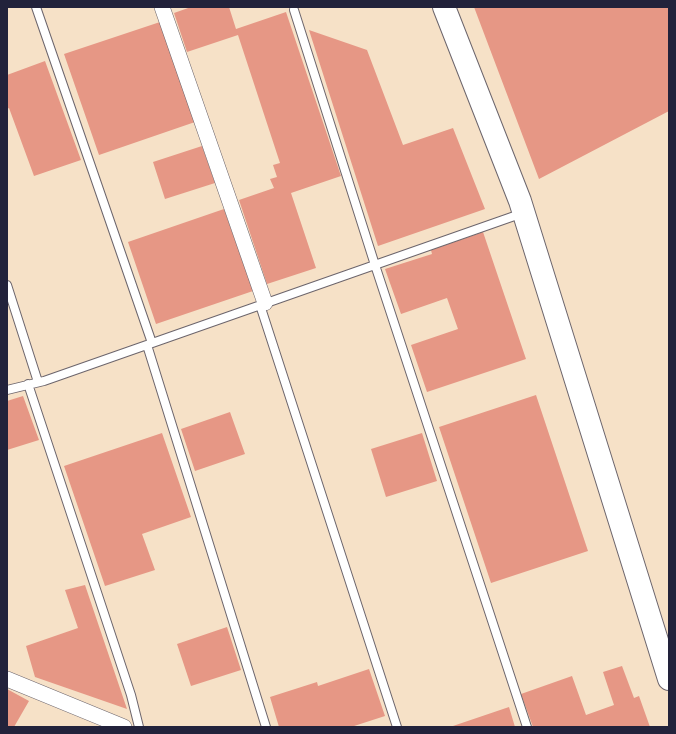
<!DOCTYPE html>
<style>
body{margin:0}
#map{position:relative;width:676px;height:734px;overflow:hidden;background:#f6e1c7;font-family:"Shantell Sans",sans-serif}
canvas{display:block}
.frame{position:absolute;inset:0;border:8px solid #22223b;pointer-events:none}
</style>
<div id="map">
<canvas width="676" height="734"></canvas>
<div class="frame"></div>
</div>
<script>
const ctx = document.querySelector('canvas').getContext('2d');
ctx.lineJoin = 'round';
function fill(path, color) { ctx.fillStyle = color; ctx.fill(path, 'evenodd'); }
function trace(path, color, width, dash) { ctx.strokeStyle = color; ctx.lineWidth = width; ctx.lineCap = dash ? 'butt' : 'round'; ctx.setLineDash(dash || []); ctx.stroke(path); }
const building = new Path2D(`
 M191,7H229L236,29L286,12L341,176L291,193L316,268L267,284L239,200L274,188L270,179L277,177L273,165L280,163L238,35L187,52L174,13Z
 M474,7H669V111L539,179Z
 M160,22L195,122L99,155L64,54Z
 M309,30L367,50L403,145L453,128L485,209L378,246Z
 M45,61L81,160L34,176L9,108L7,109V75Z
 M202,146L215,183L165,199L153,162Z
 M224,209L253,291L156,324L128,242Z
 M483,232L526,359L427,392L411,345L458,329L447,298L401,314L385,269L432,254L431,250Z
 M536,395L588,551L491,583L439,427Z
 M23,396L39,440L7,450V401Z
 M230,412L245,454L195,471L181,429Z
 M162,433L191,517L142,534L155,570L105,586L64,466Z
 M422,433L437,481L386,497L371,449Z
 M85,585L127,709L35,677L26,646L78,628L65,590Z
 M227,627L241,670L191,686L177,644Z
 M622,666L634,698L639,696L650,727H533L521,694L572,676L586,715L614,705L603,672Z
 M369,669L385,716L351,727H279L270,697L317,682L318,686Z
 M7,689L29,701L14,727H7Z
 M509,707L515,727H450Z`);
const lane = new Path2D(`
 M36,7L152,343
 M294,10L375,265L527,727
 M7,285L38,382
 M260,305L397,727
 M147,345L266,727
 M28,384L131,695L139,727
 M7,390L44,381L523,213`);
const street = new Path2D(`
 M162,7L265,303
 M7,679L124,727`);
const secondary = new Path2D(`
 M444,7L520,201L669,679`);
fill(building, '#e69785');
trace(lane, '#6c656c', 10);
trace(street, '#6c656c', 16);
trace(secondary, '#6c656c', 24);
trace(lane, '#fff', 8);
trace(street, '#fff', 15);
trace(secondary, '#fff', 22);
</script>
